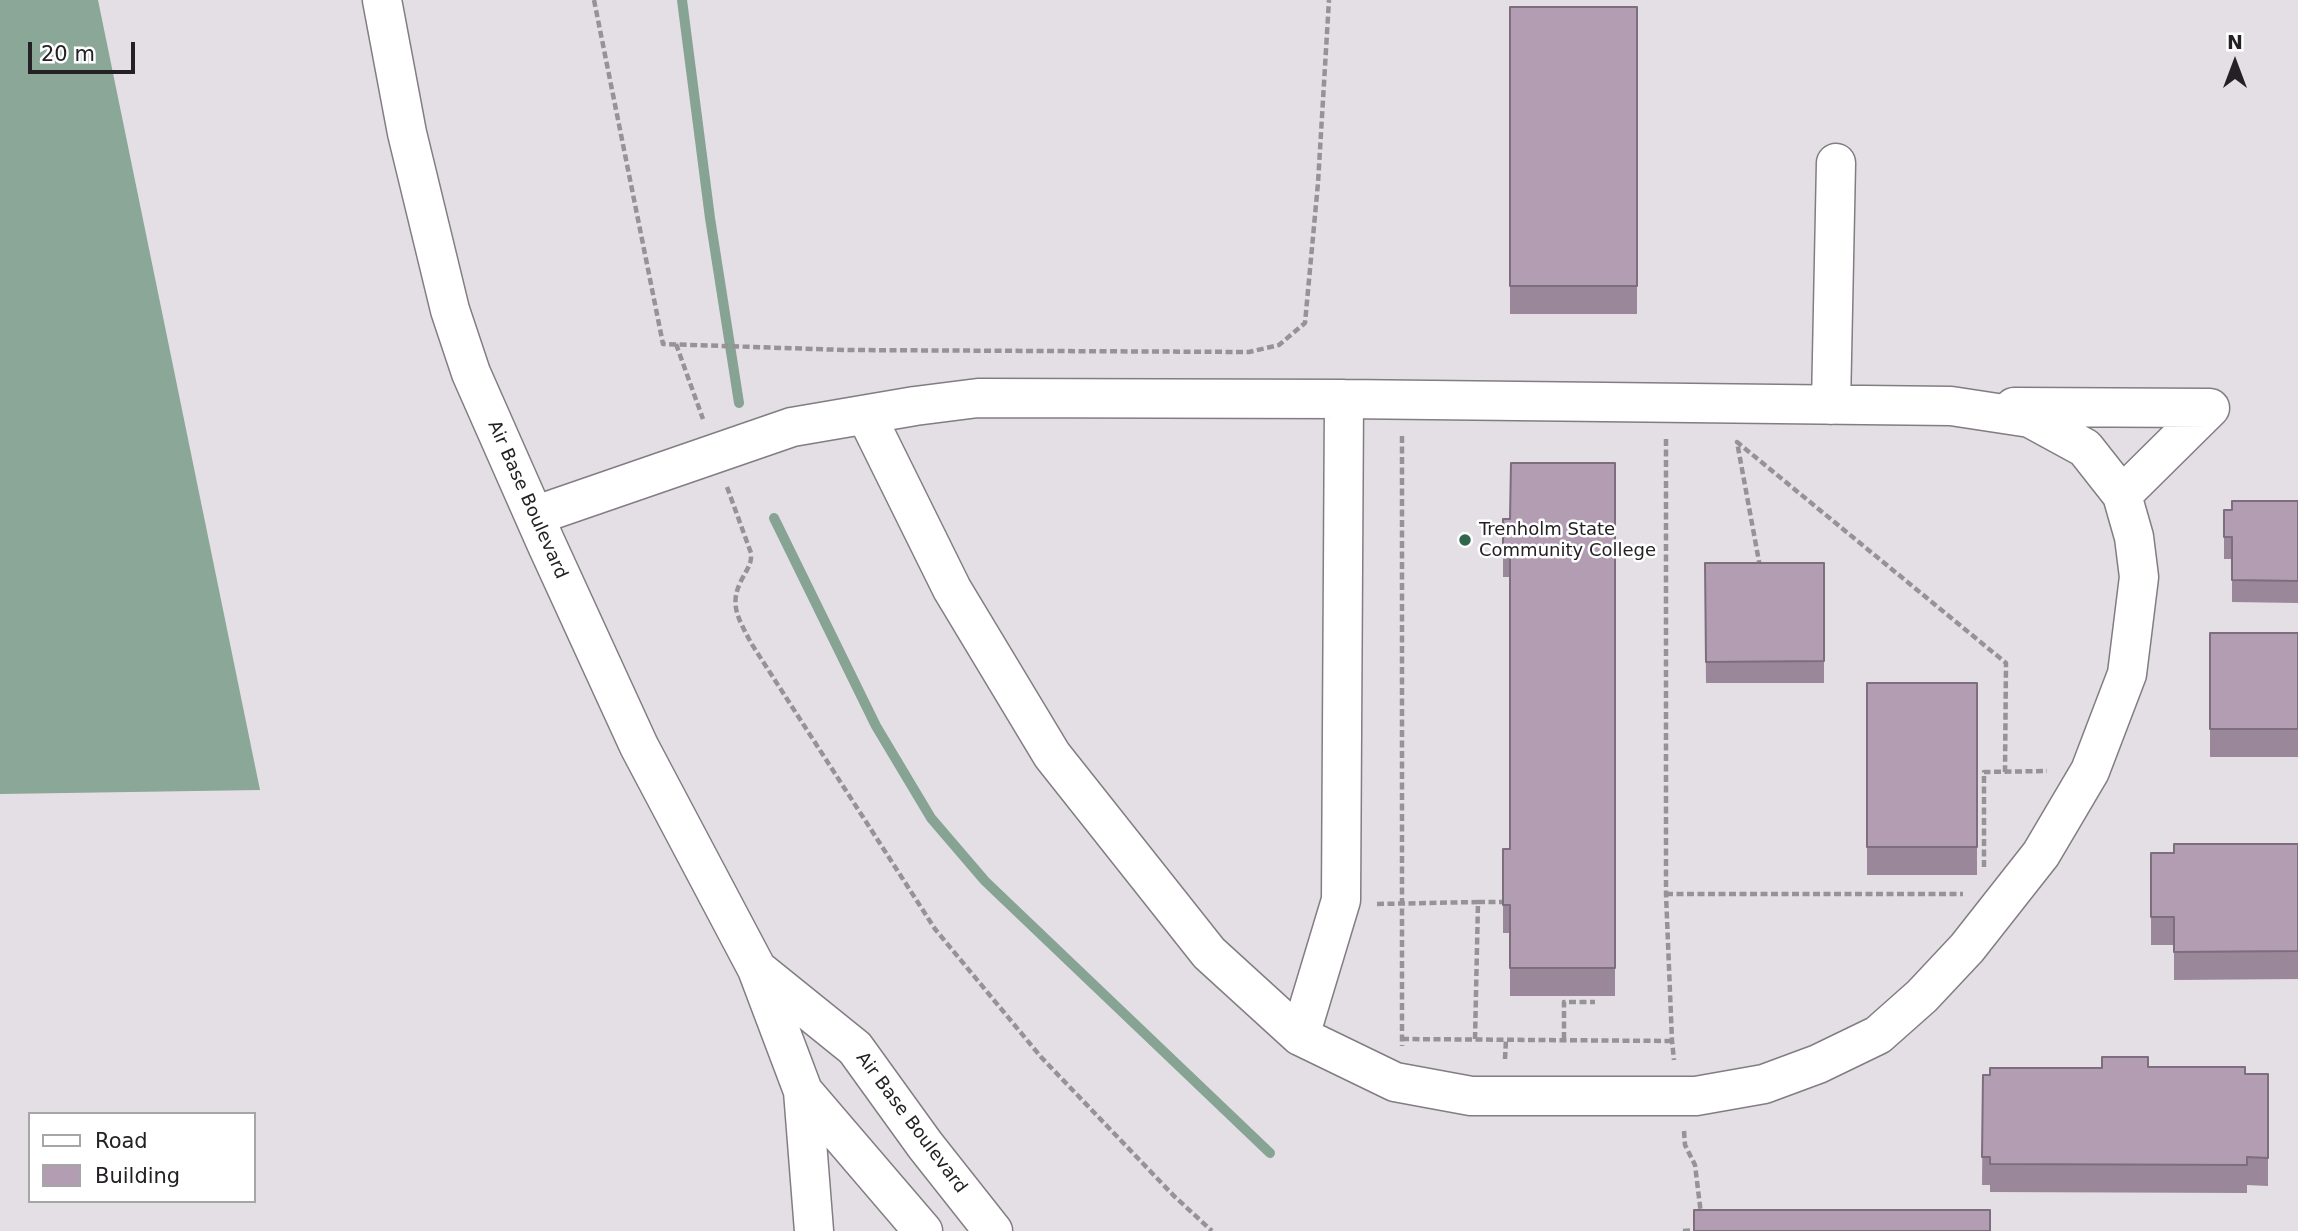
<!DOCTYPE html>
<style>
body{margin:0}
#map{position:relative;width:2298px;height:1231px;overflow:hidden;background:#e4dfe4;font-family:"DejaVu Sans",sans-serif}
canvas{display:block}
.legend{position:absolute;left:28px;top:1112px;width:228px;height:91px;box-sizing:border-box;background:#fff;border:2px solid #a7a6a7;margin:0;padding:9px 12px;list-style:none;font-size:21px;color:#232123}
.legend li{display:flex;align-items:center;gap:14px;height:35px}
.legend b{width:35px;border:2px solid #a7a6a7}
.north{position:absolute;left:2200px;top:28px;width:70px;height:70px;-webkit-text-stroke:5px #fff;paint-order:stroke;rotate:0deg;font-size:19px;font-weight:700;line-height:28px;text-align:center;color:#232123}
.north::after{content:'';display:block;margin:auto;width:24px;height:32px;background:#232123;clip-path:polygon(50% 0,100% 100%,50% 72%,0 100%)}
.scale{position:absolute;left:28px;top:42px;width:107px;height:32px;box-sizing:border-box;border:4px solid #232123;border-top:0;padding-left:9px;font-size:21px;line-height:24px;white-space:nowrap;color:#232123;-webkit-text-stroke:5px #fff;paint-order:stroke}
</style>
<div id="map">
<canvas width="2298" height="1231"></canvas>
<ul class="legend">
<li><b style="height:9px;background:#fff"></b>Road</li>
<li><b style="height:19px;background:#b39db3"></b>Building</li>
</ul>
<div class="north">N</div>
<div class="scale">20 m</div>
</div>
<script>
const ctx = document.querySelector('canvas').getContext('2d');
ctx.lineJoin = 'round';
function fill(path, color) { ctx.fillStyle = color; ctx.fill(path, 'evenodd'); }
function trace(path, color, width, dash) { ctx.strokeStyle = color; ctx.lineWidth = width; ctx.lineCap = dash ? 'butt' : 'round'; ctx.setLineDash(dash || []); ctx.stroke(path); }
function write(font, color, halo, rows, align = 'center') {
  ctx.font = font + ' "DejaVu Sans",sans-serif'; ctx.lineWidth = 5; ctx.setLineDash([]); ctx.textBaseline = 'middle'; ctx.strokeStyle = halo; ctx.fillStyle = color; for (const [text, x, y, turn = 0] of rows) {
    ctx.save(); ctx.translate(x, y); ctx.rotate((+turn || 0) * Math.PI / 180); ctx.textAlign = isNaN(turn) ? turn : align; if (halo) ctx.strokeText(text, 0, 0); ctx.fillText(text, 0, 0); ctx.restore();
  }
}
const forest = new Path2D(`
 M0,0H98L260,790L0,794Z`);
const stream = new Path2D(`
 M682,0L710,218L739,403
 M774,518L876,726L931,818L985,881L1270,1153`);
const path = new Path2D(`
 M594,0L663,344L845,350L1249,352L1279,345L1305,323L1318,183L1329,0
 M676,344L703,419
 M1402,436V1046
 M1666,439V894L1672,1041L1674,1060
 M727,487L751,553C752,564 747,569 742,579C728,605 739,619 751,643L935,929L1041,1057L1174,1196L1212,1231
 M1760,567L1737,442L2006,663L2005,772
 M1984,867V772L2047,771
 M1666,894H1963
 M1478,902H1503
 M1377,904L1478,902L1475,1039
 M1402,1039L1672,1041
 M1564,1039V1002H1595
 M1505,1059L1506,1039
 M1684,1131L1685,1145L1695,1165L1701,1214
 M1683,1231L1696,1230`);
const minor = new Path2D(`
 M382,0L407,133L450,310L471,373L546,543L639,746L757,969L803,1091L923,1231
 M1831,405L1836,163
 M2014,407L2210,408L2122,495
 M534,516L792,427L915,406L978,398L1344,399L1951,406L2030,418L2085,448L2122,495L2134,537L2139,577L2127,674L2090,771L2041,854L1967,948L1922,996L1878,1035L1818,1064L1764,1084L1696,1096H1471L1395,1082L1300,1036L1209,953L1052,755L952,589L866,415
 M757,969L855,1048L925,1145L993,1231
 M1300,1036L1341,900L1344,399
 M803,1091L814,1231`);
const wall = new Path2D(`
 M1510,7H1637V314H1510Z
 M1615,463V996H1510V933H1503V849H1510V577H1503V549L1510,519Z
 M2298,501V603L2232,602V559H2224V510H2232Z
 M1705,563H1824V683H1706Z
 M2210,633H2298V757H2210Z
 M1867,683H1977V875H1867Z
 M2298,844V979L2174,980V945H2151V853H2174Z
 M2148,1067L2245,1074H2268V1186L2247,1185V1193L1990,1192V1185H1982L1983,1075L2102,1068Z`);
const building = new Path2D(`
 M1510,7H1637V286H1510Z
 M1511,463H1615V968H1510V905H1503V849H1510V549H1503V519H1510Z
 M2232,501H2298V581L2232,580V537H2224V510H2232Z
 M1705,563H1824V661L1706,662Z
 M2210,633H2298V729H2210Z
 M1867,683H1977V847H1867Z
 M2174,844H2298V951L2174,952V917H2151V853H2174Z
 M2102,1057H2148V1067H2245V1074H2268V1158L2247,1157V1165L1990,1164V1157H1982L1983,1075H1990V1068H2102Z
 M1694,1210H1990V1231H1694Z`);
const markers = [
 [1465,540,7,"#30664c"]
];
const streetNames = [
 ["Air Base Boulevard",527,500,66],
 ["Air Base Boulevard",911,1123,53]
];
const poiNames = [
 ["Trenholm State",1479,530],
 ["Community College",1479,551]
];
fill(forest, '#8aa797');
trace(stream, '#86a393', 10);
trace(minor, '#827d82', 41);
trace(path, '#969396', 4.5, [7, 3.5]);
trace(minor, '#fff', 38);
fill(wall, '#9a879a');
fill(building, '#b39db3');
trace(building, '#7d6e7d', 2);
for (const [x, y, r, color] of markers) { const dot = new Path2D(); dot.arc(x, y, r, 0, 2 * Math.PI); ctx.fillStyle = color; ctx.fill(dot); trace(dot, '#fff', 2.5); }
write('18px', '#232123', '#fff', streetNames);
write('18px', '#232123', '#fff', poiNames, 'left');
</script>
